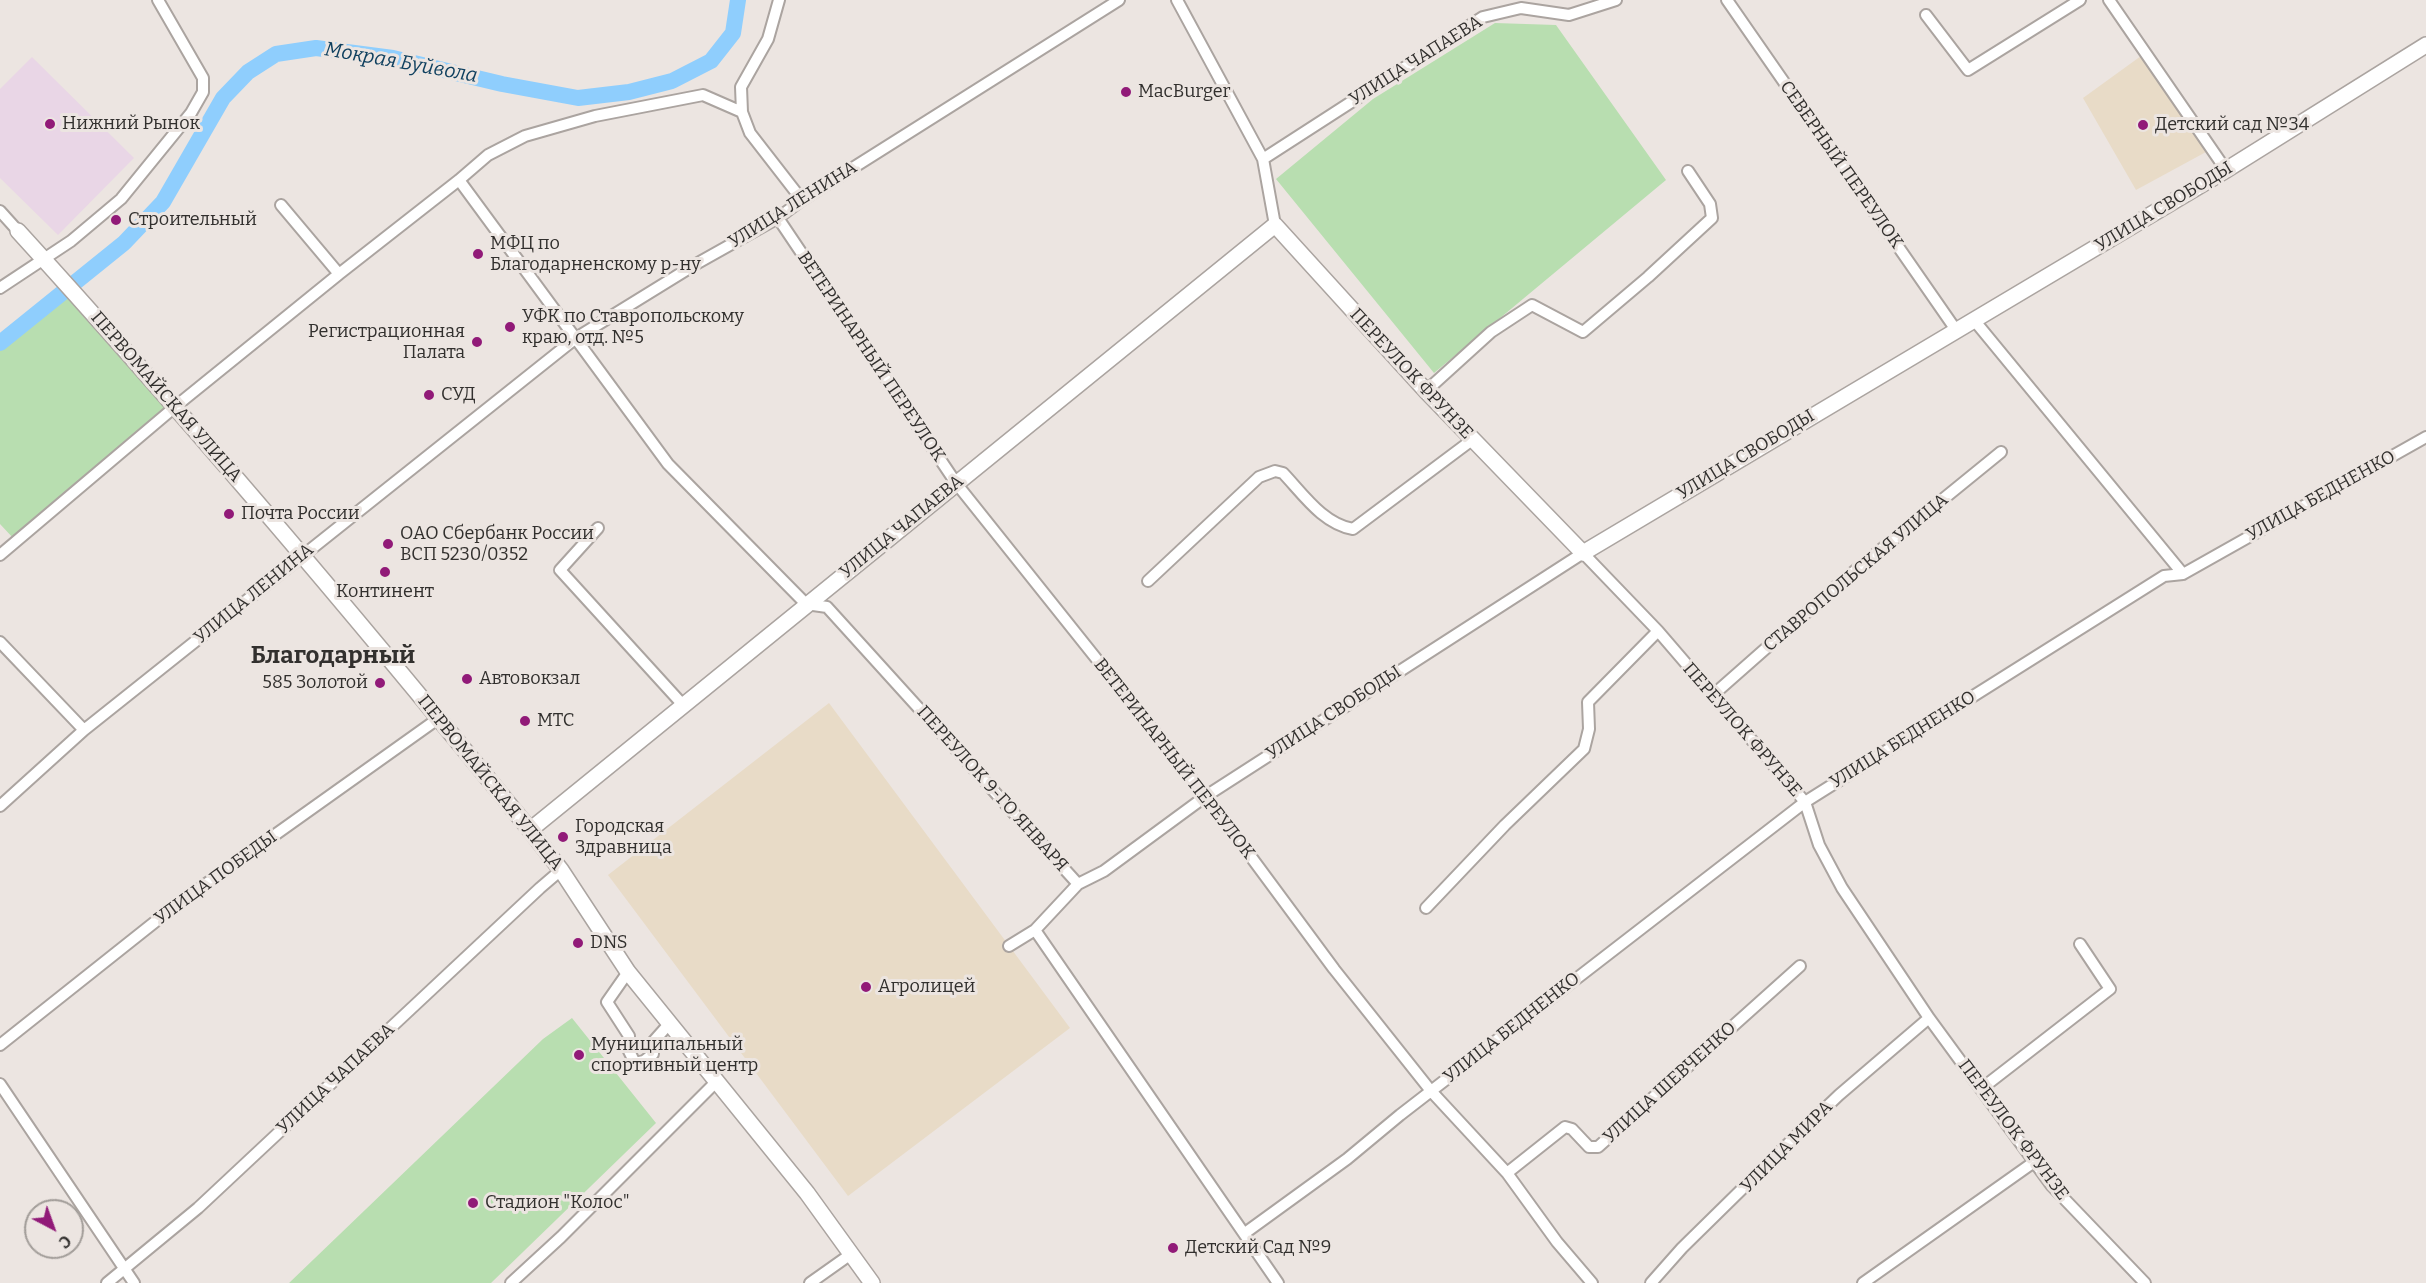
<!DOCTYPE html>
<meta charset="utf-8">
<style>
body{margin:0}
#map{position:relative;width:2426px;height:1283px;overflow:hidden;background:#ece5e1;font-family:Bitter,serif}
canvas{display:block}
.north{position:absolute;left:24px;top:1199px;width:60px;height:60px;box-sizing:border-box;background:#ece5e1;border:2px solid #a29d99;border-radius:50%;rotate:139deg;font-size:16px;font-weight:700;line-height:24px;text-align:center;color:#32302e}
.north::after{content:'';display:block;margin:auto;width:21px;height:27px;background:#911a78;clip-path:polygon(50% 0,100% 100%,50% 72%,0 100%)}
</style>
<div id="map">
<canvas width="2426" height="1283"></canvas>
<div class="north">С</div>
</div>
<script>
const ctx = document.querySelector('canvas').getContext('2d');
ctx.lineJoin = 'round';
function fill(path, color) { ctx.fillStyle = color; ctx.fill(path, 'evenodd'); }
function trace(path, color, width, dash) { ctx.strokeStyle = color; ctx.lineWidth = width; ctx.lineCap = dash ? 'butt' : 'round'; ctx.setLineDash(dash || []); ctx.stroke(path); }
function write(font, color, halo, rows, align = 'center') {
  ctx.font = font + ' Bitter,serif'; ctx.lineWidth = 6; ctx.setLineDash([]); ctx.textBaseline = 'middle'; ctx.strokeStyle = halo; ctx.fillStyle = color; for (const [text, x, y, turn = 0] of rows) {
    ctx.save(); ctx.translate(x, y); ctx.rotate((+turn || 0) * Math.PI / 180); ctx.textAlign = isNaN(turn) ? turn : align; if (halo) ctx.strokeText(text, 0, 0); ctx.fillText(text, 0, 0); ctx.restore();
  }
}
const commercial = new Path2D(`
 M32,57L134,158L58,235L0,178V89Z`);
const education = new Path2D(`
 M2141,56L2206,152L2136,190L2083,98Z
 M829,703L1070,1028L848,1196L608,875Z`);
const green = new Path2D(`
 M1495,23L1556,25L1666,180L1434,373L1276,179L1373,99Z
 M67,295L171,406L14,539L0,524V349Z
 M572,1018L656,1123L491,1283H289L543,1039Z`);
const river = new Path2D(`
 M0,343L124,243L163,202L223,98L248,72L276,54L316,48L393,58L502,84L578,98L629,92L672,81L711,61L733,33L738,0`);
const street = new Path2D(`
 M779,0L768,39L741,87L742,112L750,133L802,200
 M1177,0L1263,159L1275,225
 M1727,0L1956,330
 M2109,0L2226,170
 M1926,15L1968,70L2080,0
 M1263,159L1483,17L1521,8L1569,15L1616,0
 M459,180L668,464L806,604L827,607L1078,884
 M281,205L339,274L459,180L488,155L525,136L595,116L703,95L742,112
 M0,211L18,231
 M778,218L956,483L1206,796L1334,969L1431,1091L1507,1173L1557,1242L1592,1283
 M0,288L71,241L121,199L191,113L203,92V78L158,0
 M1974,320L2183,574
 M1426,391L1491,332L1532,305L1583,332L1648,277L1712,218L1710,204L1688,171
 M598,528L560,570L683,705
 M0,555L176,406L339,274
 M1148,581L1259,477L1275,471L1283,473C1303,494 1323,524 1353,529L1472,440
 M0,642L84,730
 M1713,695L1840,583L2001,452
 M0,806L84,730L576,338L696,264L778,218L802,200L1119,0
 M1426,908L1505,825L1584,749L1589,729L1588,702L1658,631
 M1009,946L1035,930
 M628,972L607,1002L629,1036L627,1047L635,1063L644,1061L653,1054V1042L669,1024
 M0,1045L175,906L439,718
 M0,1084L134,1283
 M1981,1089L2110,989L2080,944
 M1507,1173L1565,1127L1572,1129L1589,1147H1598L1800,966
 M1245,1233L1347,1159L1400,1115L1805,802L2164,576L2183,574L2426,437
 M107,1283L198,1208L540,888L561,870
 M511,1283L561,1237L716,1082
 M810,1283L851,1254
 M1278,1283L1035,930L1078,884L1104,871L1206,796L1583,553L1658,631L1805,802L1819,845L1842,888L1929,1018L2052,1186L2145,1283
 M1651,1283L1682,1248L1793,1139L1839,1095L1929,1018
 M1863,1283L2034,1162`);
const secondary = new Path2D(`
 M18,231C195,425 364,626 530,830L561,870L628,972L807,1193L872,1283
 M530,830L1275,225L1426,391L1583,553L2226,170L2426,45`);
const markers = [
 [1126,92,6,"#911a78"],
 [50,124,6,"#911a78"],
 [2143,125,6,"#911a78"],
 [116,220,6,"#911a78"],
 [478,254,6,"#911a78"],
 [510,327,6,"#911a78"],
 [477,342,6,"#911a78"],
 [429,395,6,"#911a78"],
 [229,514,6,"#911a78"],
 [388,544,6,"#911a78"],
 [385,572,6,"#911a78"],
 [467,679,6,"#911a78"],
 [380,683,6,"#911a78"],
 [525,721,6,"#911a78"],
 [563,837,6,"#911a78"],
 [578,943,6,"#911a78"],
 [866,987,6,"#911a78"],
 [579,1055,6,"#911a78"],
 [473,1203,6,"#911a78"],
 [1173,1248,6,"#911a78"]
];
const streetNames = [
 ["УЛИЦА ЧАПАЕВА",1416,61,-32],
 ["СЕВЕРНЫЙ ПЕРЕУЛОК",1841,165,55],
 ["УЛИЦА ЛЕНИНА",793,205,-32],
 ["УЛИЦА СВОБОДЫ",2164,207,-31],
 ["ВЕТЕРИНАРНЫЙ ПЕРЕУЛОК",871,357,56],
 ["ПЕРЕУЛОК ФРУНЗЕ",1411,374,47],
 ["ПЕРВОМАЙСКАЯ УЛИЦА",166,397,49],
 ["УЛИЦА СВОБОДЫ",1746,455,-31],
 ["УЛИЦА БЕДНЕНКО",2321,496,-29],
 ["УЛИЦА ЧАПАЕВА",902,527,-39],
 ["СТАВРОПОЛЬСКАЯ УЛИЦА",1856,573,-40],
 ["УЛИЦА ЛЕНИНА",254,594,-39],
 ["УЛИЦА СВОБОДЫ",1334,713,-33],
 ["ПЕРЕУЛОК ФРУНЗЕ",1742,730,49],
 ["УЛИЦА БЕДНЕНКО",1903,740,-32],
 ["ВЕТЕРИНАРНЫЙ ПЕРЕУЛОК",1174,759,52],
 ["ПЕРВОМАЙСКАЯ УЛИЦА",490,783,51],
 ["ПЕРЕУЛОК 9-ГО ЯНВАРЯ",992,789,48],
 ["УЛИЦА ПОБЕДЫ",216,878,-36],
 ["УЛИЦА БЕДНЕНКО",1512,1028,-38],
 ["УЛИЦА ЧАПАЕВА",336,1079,-43],
 ["УЛИЦА ШЕВЧЕНКО",1670,1083,-42],
 ["ПЕРЕУЛОК ФРУНЗЕ",2013,1130,53],
 ["УЛИЦА МИРА",1787,1147,-45]
];
const poiNames = [
 ["MacBurger",1138,92],
 ["Нижний Рынок",62,124],
 ["Детский сад №34",2155,125],
 ["Строительный",128,220],
 ["МФЦ по",490,244],
 ["Благодарненскому р-ну",490,265],
 ["УФК по Ставропольскому",522,317],
 ["краю, отд. №5",522,338],
 ["Регистрационная",465,332,"right"],
 ["Палата",465,353,"right"],
 ["СУД",441,395],
 ["Почта России",241,514],
 ["ОАО Сбербанк России",400,534],
 ["ВСП 5230/0352",400,555],
 ["Континент",385,592,"center"],
 ["Автовокзал",479,679],
 ["585 Золотой",368,683,"right"],
 ["МТС",537,721],
 ["Городская",575,827],
 ["Здравница",575,848],
 ["DNS",590,943],
 ["Агролицей",878,987],
 ["Муниципальный",591,1045],
 ["спортивный центр",591,1066],
 ["Стадион \"Колос\"",485,1203],
 ["Детский Сад №9",1185,1248]
];
const waterNames = [
 ["Мокрая Буйвола",401,63,10]
];
const districtNames = [
 ["Благодарный",333,656]
];
fill(commercial, '#e9d6e6');
fill(education, '#e8dbc7');
fill(green, '#b8deb0');
trace(river, '#8fcefd', 16);
trace(street, '#aba4a0', 14);
trace(secondary, '#aba4a0', 18);
trace(street, '#fff', 10);
trace(secondary, '#fff', 15);
for (const [x, y, r, color] of markers) { const dot = new Path2D(); dot.arc(x, y, r, 0, 2 * Math.PI); ctx.fillStyle = color; ctx.fill(dot); trace(dot, '#ece5e1', 2); }
write('18px', '#32302e', '#ece5e1', streetNames);
write('18px', '#32302e', '#ece5e1', poiNames, 'left');
write('italic 20px', '#0e3f5e', '#ece5e1', waterNames);
write('bold 24px', '#32302e', '#ece5e1', districtNames);
</script>
